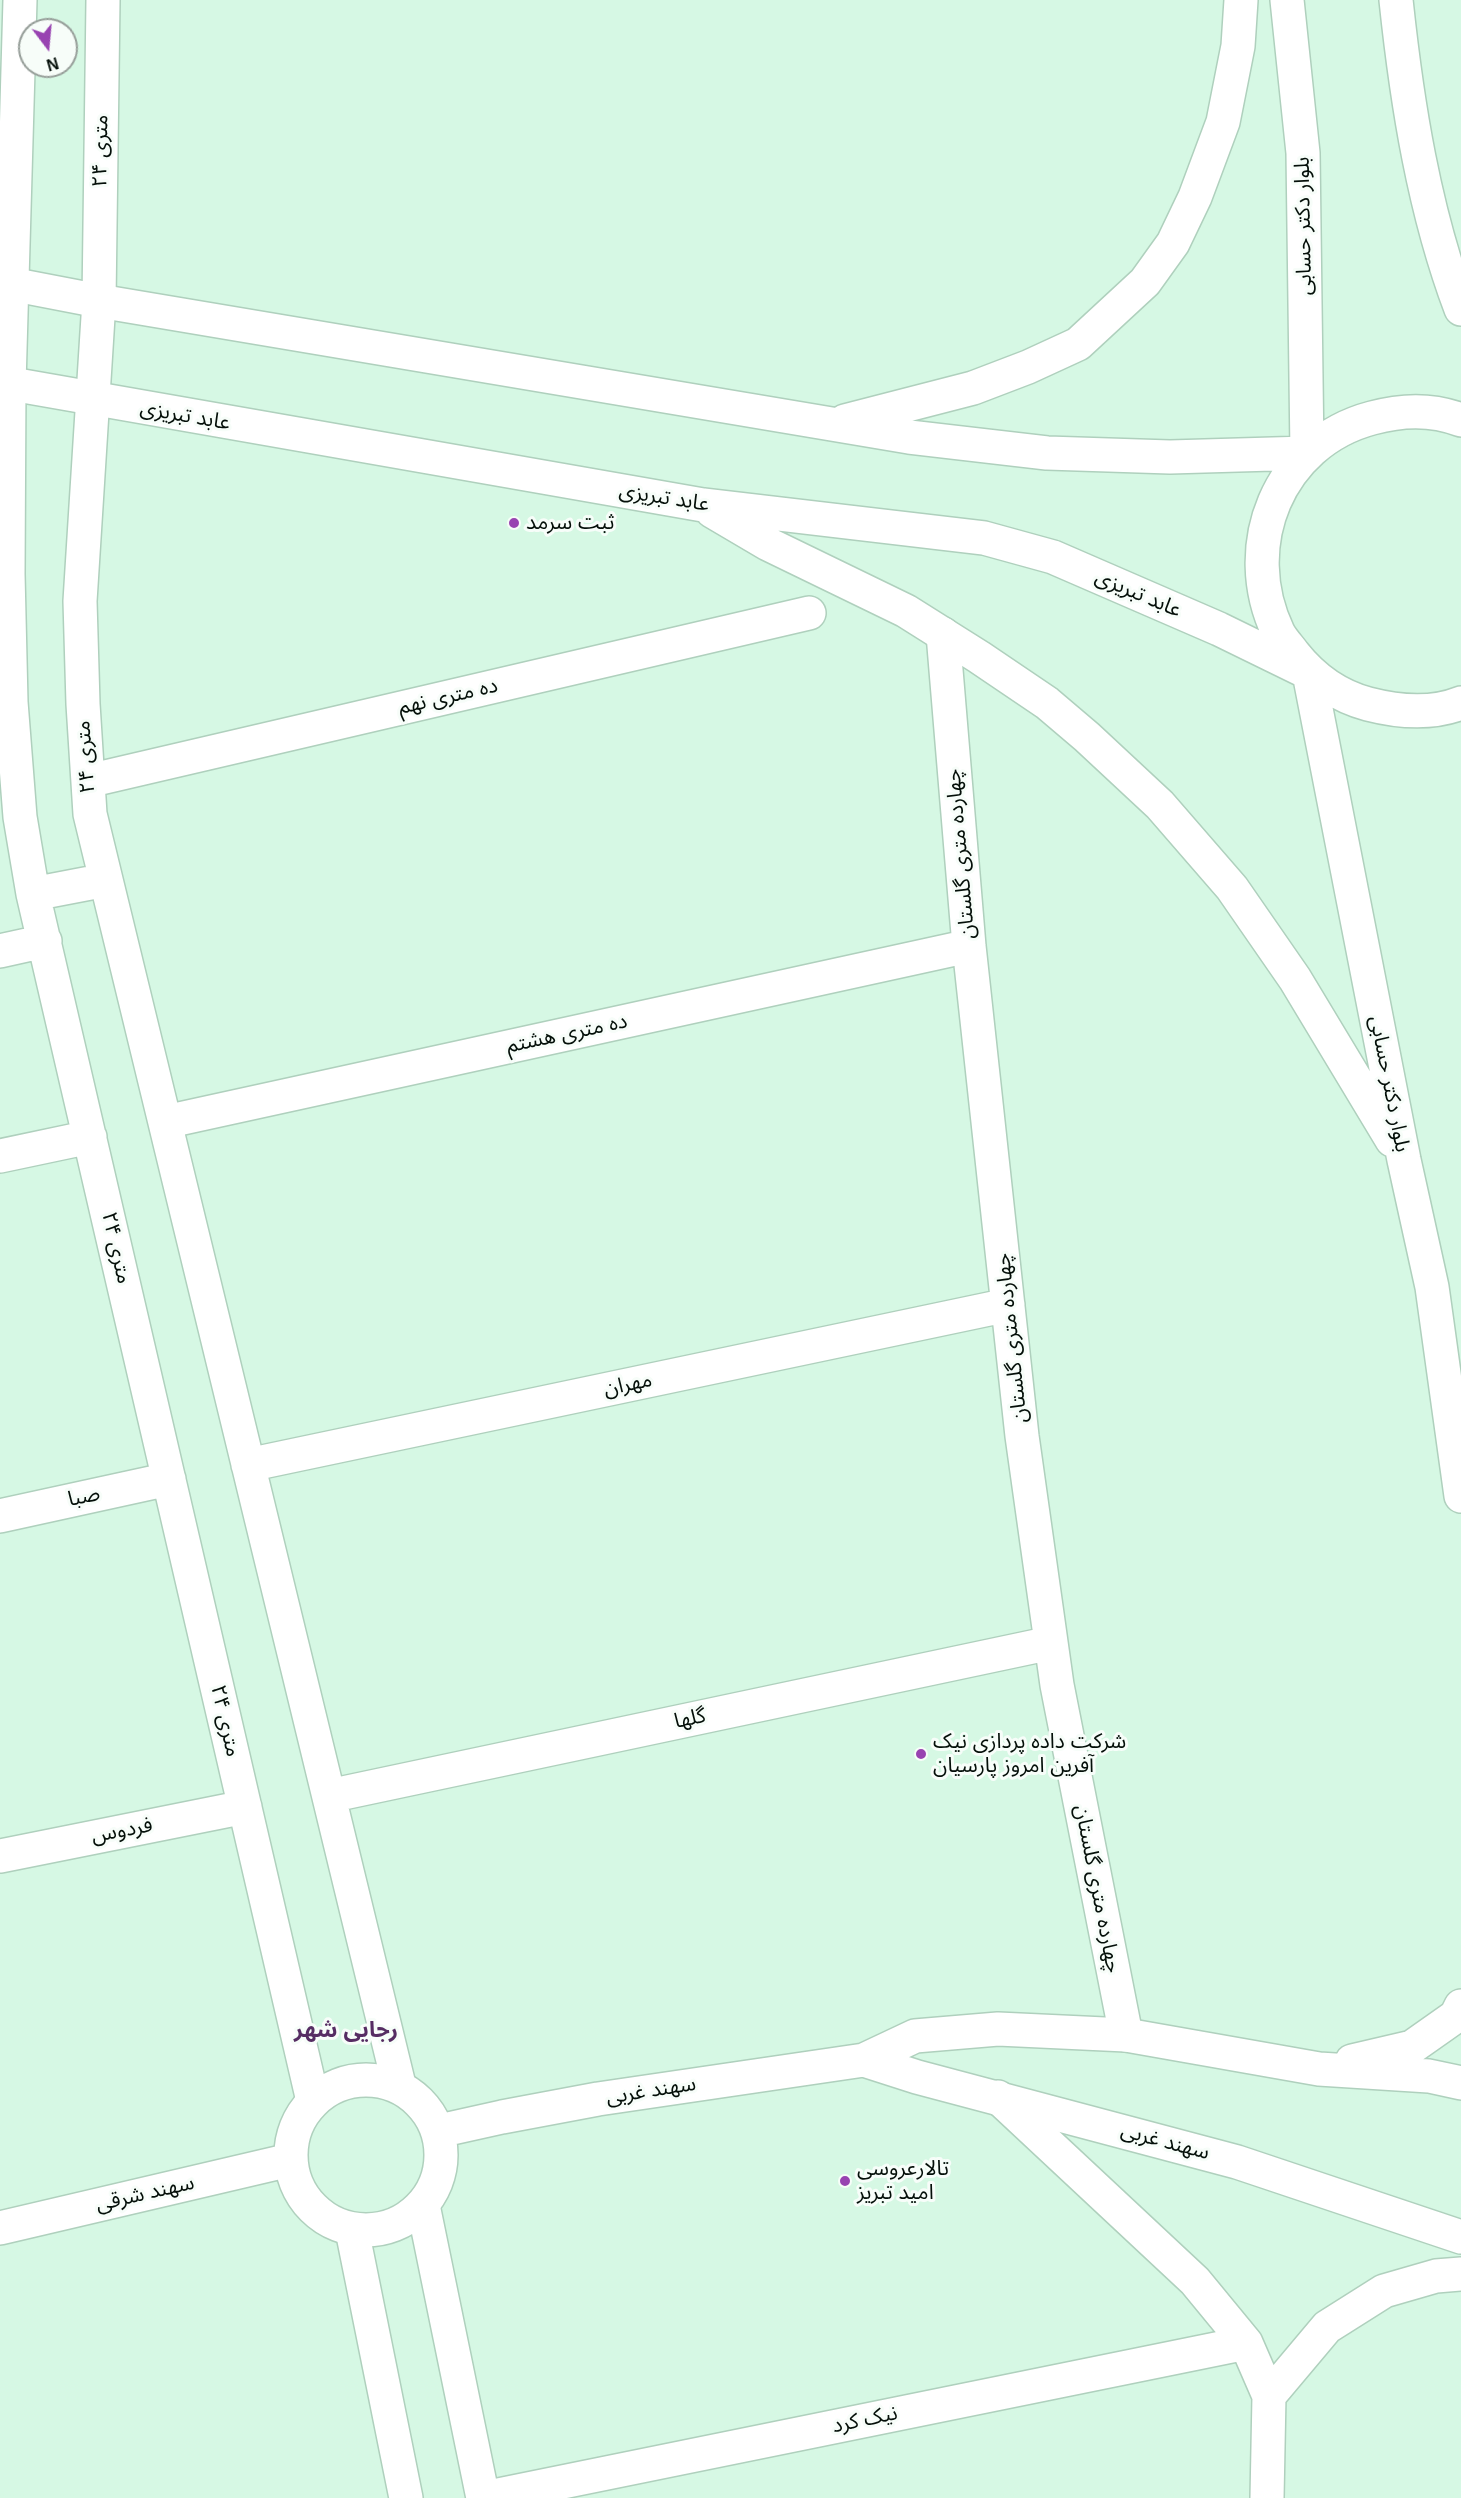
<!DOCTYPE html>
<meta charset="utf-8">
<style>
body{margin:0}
#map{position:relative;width:1461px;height:2498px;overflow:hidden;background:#d6f8e4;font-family:Helvetica,sans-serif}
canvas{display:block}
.north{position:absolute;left:18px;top:18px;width:60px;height:60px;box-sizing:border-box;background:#f7fdf9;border:2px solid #969e99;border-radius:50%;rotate:164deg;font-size:16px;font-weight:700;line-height:24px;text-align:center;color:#040f09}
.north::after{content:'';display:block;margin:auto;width:21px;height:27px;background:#9843b1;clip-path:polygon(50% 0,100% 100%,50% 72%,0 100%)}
</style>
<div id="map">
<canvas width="1461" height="2498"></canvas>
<div class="north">N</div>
</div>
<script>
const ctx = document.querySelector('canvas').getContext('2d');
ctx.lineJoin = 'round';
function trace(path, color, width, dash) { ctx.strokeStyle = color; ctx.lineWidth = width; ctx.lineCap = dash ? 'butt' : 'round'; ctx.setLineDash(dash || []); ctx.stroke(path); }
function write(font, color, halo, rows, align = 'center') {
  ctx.font = font + ' Helvetica,"Noto Sans Arabic",sans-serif'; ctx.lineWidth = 6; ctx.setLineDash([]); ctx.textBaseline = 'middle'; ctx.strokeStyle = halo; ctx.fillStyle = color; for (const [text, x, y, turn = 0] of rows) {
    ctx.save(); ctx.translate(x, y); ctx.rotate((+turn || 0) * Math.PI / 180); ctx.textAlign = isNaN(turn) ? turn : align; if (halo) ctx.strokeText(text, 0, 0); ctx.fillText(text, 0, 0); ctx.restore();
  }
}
const minor = new Path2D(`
 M20,0L9,384L8,574L11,702L20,817L33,894L313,2101
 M103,0L99,301L80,601L83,704L90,814L399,2085
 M943,634L969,946L1022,1436L1057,1685L1126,2035
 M88,781L809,613
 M33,894L106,880
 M0,951L45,941
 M165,1122L969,946
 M0,1156L90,1137
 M248,1465L1008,1305
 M0,1516L169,1479
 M329,1796L1051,1643
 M0,1856L245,1807
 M998,2097L1195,2281L1246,2343L1269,2396L1267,2498
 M423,2205L483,2498
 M352,2230L406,2498
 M1269,2396L1327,2327L1384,2291L1436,2276L1461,2274
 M484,2498L1246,2343`);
const major = new Path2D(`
 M1396,0C1407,104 1424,211 1461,309
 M0,282L99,301L909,437L1047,453L1170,457L1307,453L1303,153L1287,0
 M0,382L703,505L984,538L1053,557L1219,629L1309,673L1404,1160L1432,1287L1461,1496
 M1461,420C1433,409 1401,410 1372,418C1278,443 1237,546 1278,632C1282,640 1289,647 1294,654C1313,678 1338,696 1368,704C1399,712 1431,715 1461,703
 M845,421L973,388L1028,367L1078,344L1145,282L1173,243L1195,197L1223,122L1238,46L1241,0
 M712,511L768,544L906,611L979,657L1047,703L1087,737L1160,805L1232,888L1295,979L1392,1140
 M864,2060L917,2077L1237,2162L1461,2237
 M1352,2061L1412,2047L1456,2016L1461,2006
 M291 2155a75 75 0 1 1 150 0a75 75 0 1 1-150 0Z
 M439,2131L502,2117L598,2099L864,2060L915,2036L998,2029L1126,2035L1319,2069L1429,2076L1461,2083
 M0,2228L290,2160`);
const markers = [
 [514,523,6,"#9843b1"],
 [921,1754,6,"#9843b1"],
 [845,2181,6,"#9843b1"]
];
const streetNames = [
 ["۲۴ متری",101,151,-89],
 ["بلوار دکتر حسابی",1304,226,-91],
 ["عابد تبریزی",185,416,10],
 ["عابد تبریزی",664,498,9],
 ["عابد تبریزی",1138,594,23],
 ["ده متری نهم",448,697,-13],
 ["۲۴ متری",86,757,-94],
 ["چهارده متری گلستان",961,854,-95],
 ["ده متری هشتم",567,1034,-12],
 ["بلوار دکتر حسابی",1389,1084,79],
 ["۲۴ متری",116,1248,77],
 ["چهارده متری گلستان",1012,1338,-96],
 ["مهران",628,1385,-12],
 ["صبا",84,1497,-12],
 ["گلها",690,1719,-12],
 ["۲۴ متری",225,1721,77],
 ["فردوس",122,1831,-11],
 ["چهارده متری گلستان",1097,1889,79],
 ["سهند غربی",651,2091,-9],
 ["سهند غربی",1165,2142,15],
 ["سهند شرقی",145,2194,-13],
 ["نیک کرد",865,2420,-12]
];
const poiNames = [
 ["ثبت سرمد",526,523],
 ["شرکت داده پردازی نیک",933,1742],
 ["آفرین امروز پارسیان",933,1766],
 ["تالارعروسی",857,2169],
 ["امید تبریز",857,2193]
];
const neighbourhoodNames = [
 ["رجایی شهر",346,2031]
];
trace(minor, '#afd0bd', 36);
trace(major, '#afd0bd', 36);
trace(minor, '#fff', 33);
trace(major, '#fff', 33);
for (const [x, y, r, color] of markers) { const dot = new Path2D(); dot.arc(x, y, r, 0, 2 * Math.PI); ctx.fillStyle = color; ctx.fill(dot); trace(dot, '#f7fdf9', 2); }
write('21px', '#040f09', '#f7fdf9', streetNames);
write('21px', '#040f09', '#f7fdf9', poiNames, 'left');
write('bold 22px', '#562d63', '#f7fdf9', neighbourhoodNames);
</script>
